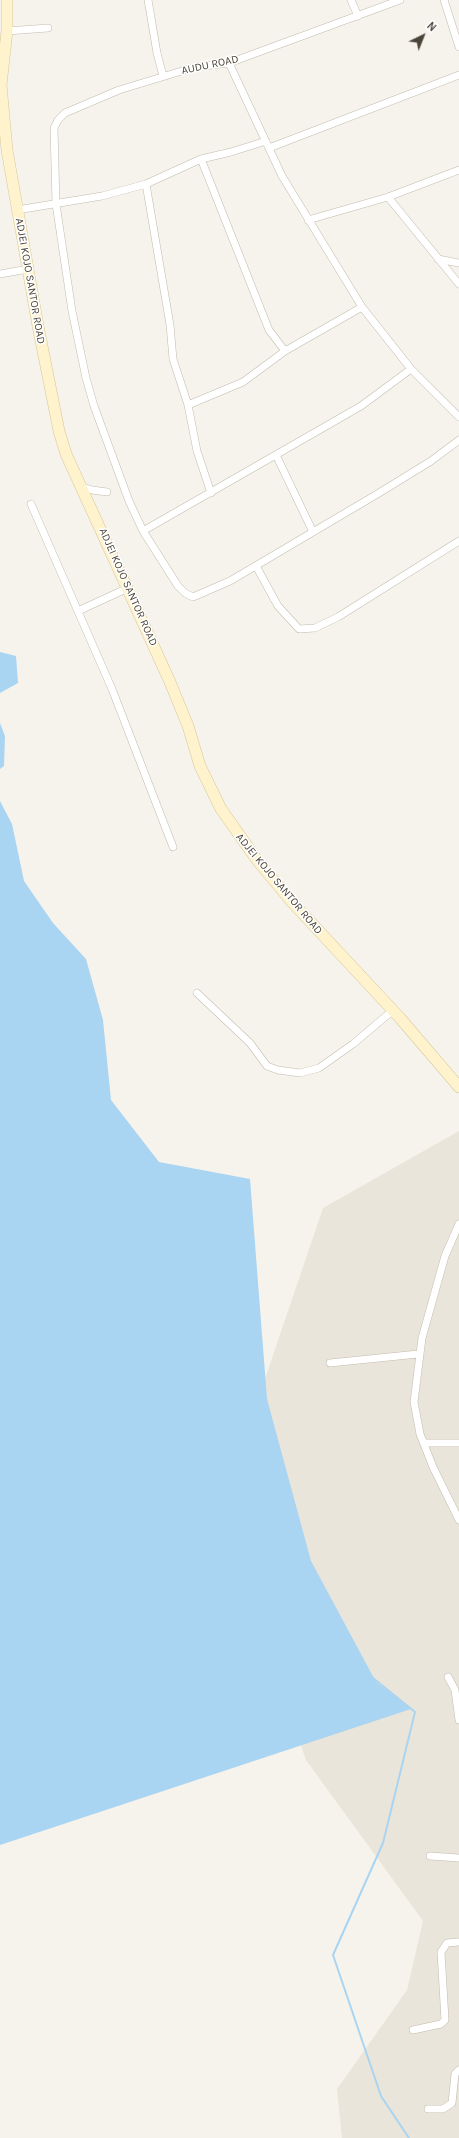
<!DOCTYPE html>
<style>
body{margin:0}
#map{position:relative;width:459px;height:2138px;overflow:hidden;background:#f6f3ec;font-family:Karla,sans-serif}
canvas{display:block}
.north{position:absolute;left:403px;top:16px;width:40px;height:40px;-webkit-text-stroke:3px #fff;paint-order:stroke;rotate:43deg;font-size:11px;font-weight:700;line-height:16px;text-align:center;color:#4b4439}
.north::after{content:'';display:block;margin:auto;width:14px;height:18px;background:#4b4439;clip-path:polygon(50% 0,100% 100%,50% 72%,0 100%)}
</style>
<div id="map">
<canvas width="459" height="2138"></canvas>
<div class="north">N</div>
</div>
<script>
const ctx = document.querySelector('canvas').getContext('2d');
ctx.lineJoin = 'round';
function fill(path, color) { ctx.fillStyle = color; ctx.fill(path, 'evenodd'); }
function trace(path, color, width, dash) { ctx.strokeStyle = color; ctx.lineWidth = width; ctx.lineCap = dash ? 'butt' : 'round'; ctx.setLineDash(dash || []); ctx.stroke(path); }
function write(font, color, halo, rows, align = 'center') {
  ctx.font = font + ' Karla,sans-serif'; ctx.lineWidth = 3; ctx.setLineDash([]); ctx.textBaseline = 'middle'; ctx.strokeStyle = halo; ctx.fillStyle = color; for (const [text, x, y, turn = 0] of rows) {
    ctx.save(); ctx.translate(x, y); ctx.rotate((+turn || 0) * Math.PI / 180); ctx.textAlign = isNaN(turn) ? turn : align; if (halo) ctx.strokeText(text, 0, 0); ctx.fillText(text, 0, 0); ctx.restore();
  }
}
const residential = new Path2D(`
 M459,1131V2138H342L337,2089L407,1990L423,1921L306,1760L219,1514L323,1208Z`);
const water = new Path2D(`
 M0,652L16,656L18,683L0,693Z
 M0,723L5,736L4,766L0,769Z
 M0,801L12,824L24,881L53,923L86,959L103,1020L111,1100L159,1162L250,1179L267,1399L311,1561L376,1682L411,1709L0,1845Z`);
const stream = new Path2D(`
 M373,1678L415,1712L383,1843L333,1955L381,2096L409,2138`);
const street = new Path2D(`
 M148,0L157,53L163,76
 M351,0L358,16
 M400,0L229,63L195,67L119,90L65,113L58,120L54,128L56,204L72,311L86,378L94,406L129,501L143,531L178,586L185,593L193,597L230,581L379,493L431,461L459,440
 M444,0L459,47
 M7,31L48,28
 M229,63L282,176L362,307L411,369L459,417
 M269,148L459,75
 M201,159L269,330L285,351
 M146,184L170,325L173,359L188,405L197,451L211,493
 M388,197L459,284
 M17,210L102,196L146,184L201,159L231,152L266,141
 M308,220L388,197L459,170
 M438,259L459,263
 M0,274L28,269
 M188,405L243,382L285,351L362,307
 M276,455L313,532
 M80,486L92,490L107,492
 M31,504L112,689L173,847
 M143,531L361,406L411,369
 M256,566L278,606L299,629L315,628L338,617L459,541
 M78,611L128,588
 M197,993L250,1043L267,1066L278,1070L300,1073L319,1068L353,1044L392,1011
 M459,1224L445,1256L422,1338L414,1402L420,1434L433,1467L459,1520
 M330,1363L418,1354
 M425,1443H459
 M448,1677L455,1690L459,1720
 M430,1856L459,1858
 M413,2030L441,2024L445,2020L441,1952L447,1943L459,1942
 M428,2109H443L452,2103L455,2074L459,2070`);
const secondary = new Path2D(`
 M7,0V31L1,85L7,150L38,326L59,431L66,454L170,682L188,726L200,766L221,809L257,860L291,901L400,1018L459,1087`);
const streetNames = [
 ["AUDU ROAD",210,65,-12],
 ["ADJEI KOJO SANTOR ROAD",30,281,80],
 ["ADJEI KOJO SANTOR ROAD",128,587,66],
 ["ADJEI KOJO SANTOR ROAD",279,884,50]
];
fill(residential, '#eae5da');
fill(water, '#a9d4f2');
trace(stream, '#a9d4f2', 2);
trace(street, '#c2bbae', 8);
trace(secondary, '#d6c79b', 12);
trace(street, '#fff', 7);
trace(secondary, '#fff3cd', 11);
write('11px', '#4b4439', '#fff', streetNames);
</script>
